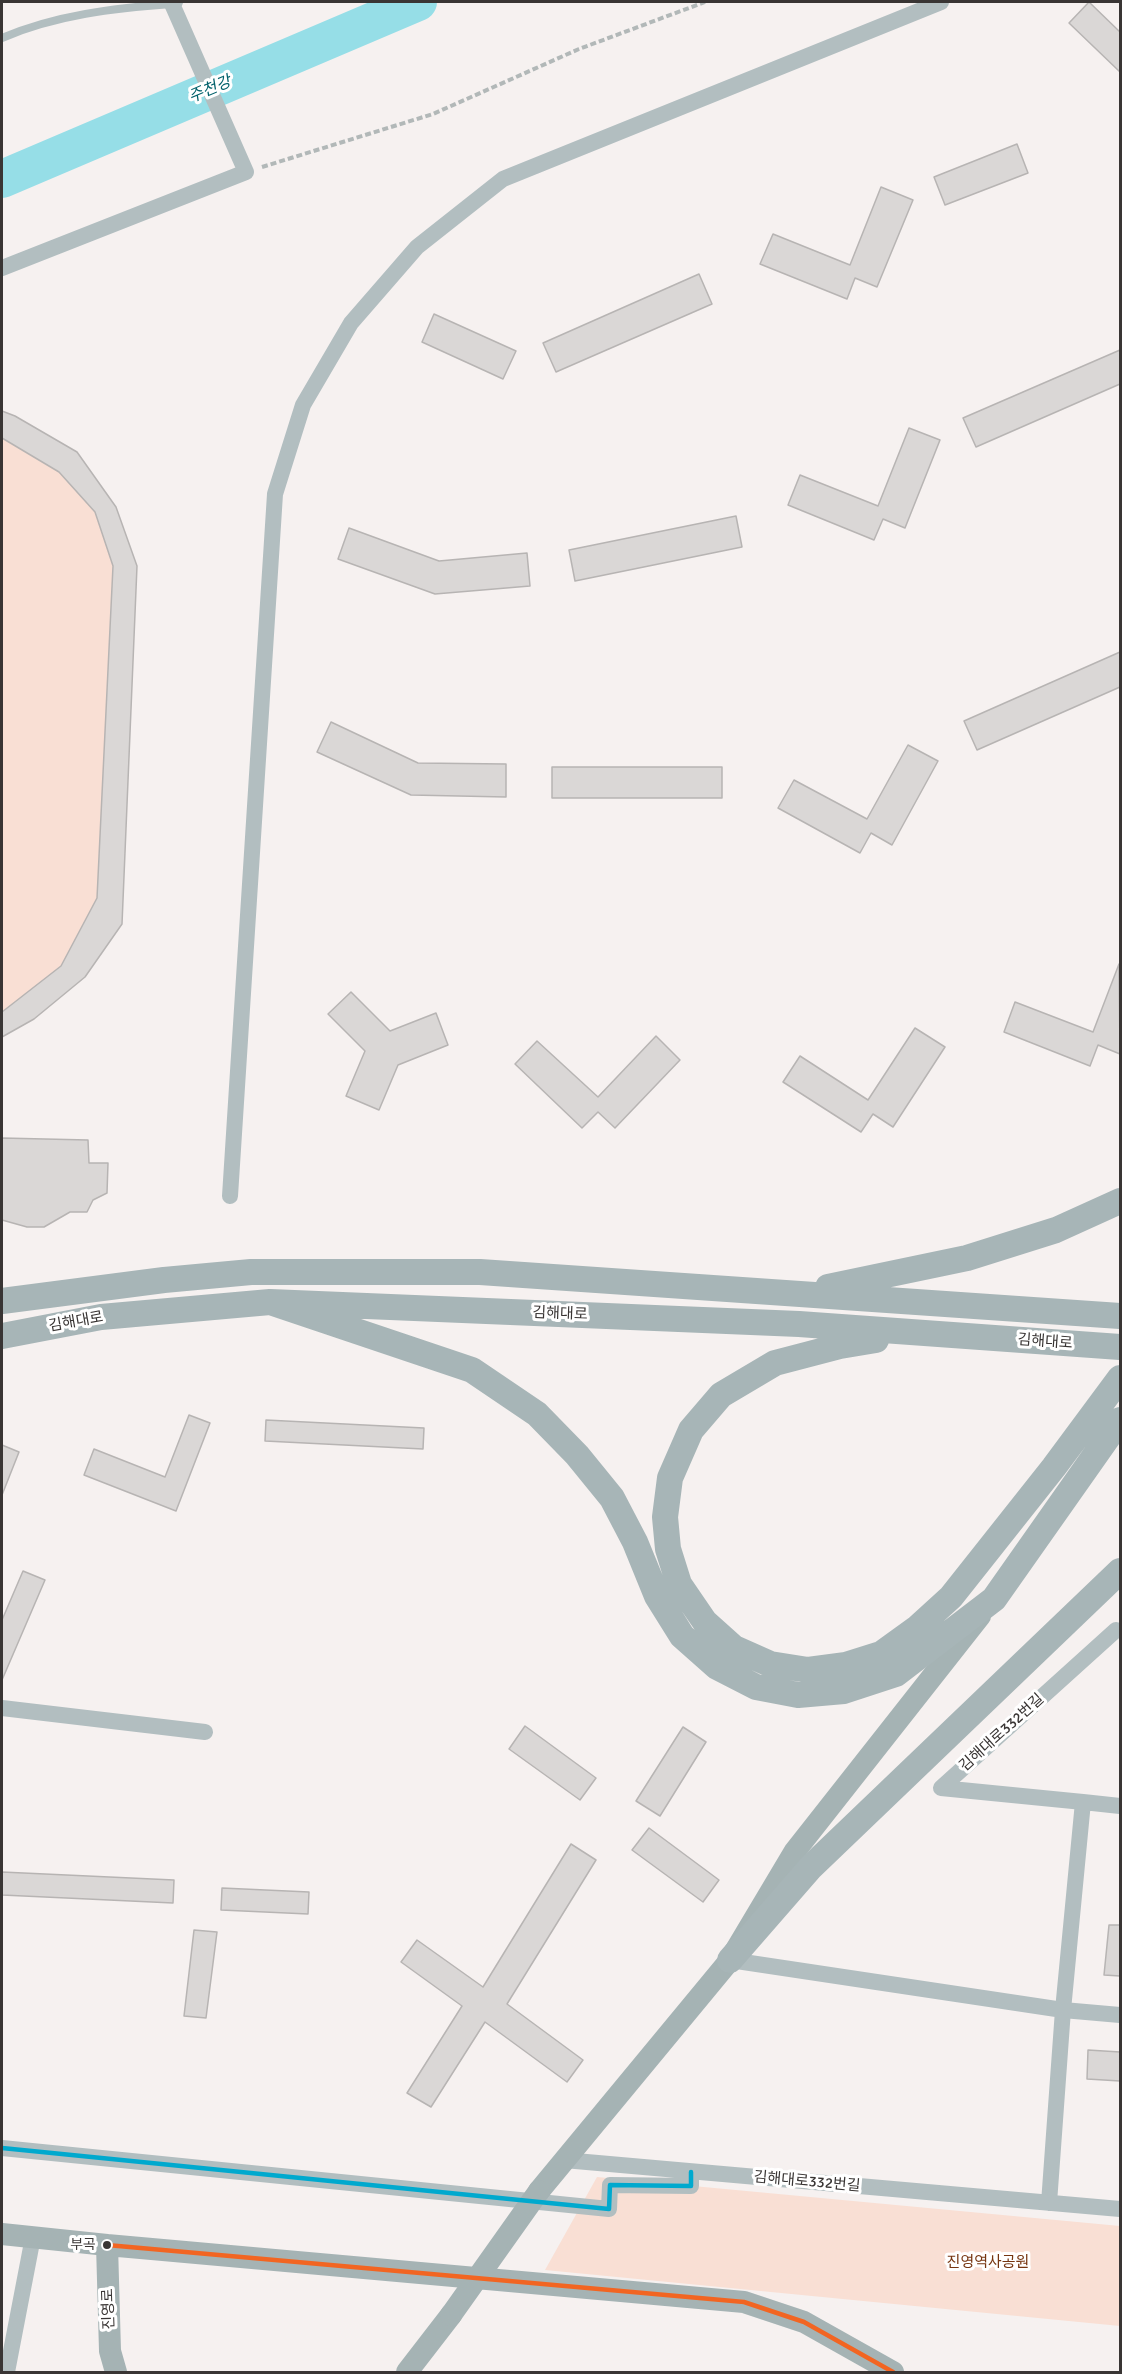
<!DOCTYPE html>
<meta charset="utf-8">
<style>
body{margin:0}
#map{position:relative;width:1122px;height:2374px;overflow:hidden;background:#f6f1f0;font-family:Signika,sans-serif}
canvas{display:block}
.frame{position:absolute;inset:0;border:3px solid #393534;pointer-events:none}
</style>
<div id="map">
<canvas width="1122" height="2374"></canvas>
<div class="frame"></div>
</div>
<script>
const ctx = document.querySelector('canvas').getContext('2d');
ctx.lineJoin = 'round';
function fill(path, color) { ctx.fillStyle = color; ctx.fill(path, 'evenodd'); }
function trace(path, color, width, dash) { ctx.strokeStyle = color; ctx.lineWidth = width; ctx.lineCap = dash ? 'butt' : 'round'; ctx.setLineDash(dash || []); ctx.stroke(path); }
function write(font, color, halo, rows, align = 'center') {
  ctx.font = font + ' Signika,"Noto Sans KR",sans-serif'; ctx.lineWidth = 6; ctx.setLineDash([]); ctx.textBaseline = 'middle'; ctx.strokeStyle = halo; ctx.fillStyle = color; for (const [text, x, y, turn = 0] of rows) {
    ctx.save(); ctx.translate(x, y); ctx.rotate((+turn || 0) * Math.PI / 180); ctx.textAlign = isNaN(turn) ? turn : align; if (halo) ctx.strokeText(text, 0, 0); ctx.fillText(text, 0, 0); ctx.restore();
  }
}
const green = new Path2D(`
 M2,411L15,416L77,452L116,507L137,566L122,924L85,977L34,1019L2,1037Z
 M597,2177L1120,2226V2326L545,2270Z`);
const river = new Path2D(`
 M2,179L418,2`);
const building = new Path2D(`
 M1089,2L1120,32V72L1069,23Z
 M1017,144L1028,173L945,205L934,177Z
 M881,187L913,200L877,287L855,278L847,299L760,264L773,234L850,265Z
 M699,274L712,304L556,372L543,343Z
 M434,314L516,351L503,379L422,342Z
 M1120,350V384L976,447L963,418Z
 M2,411L15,416L77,452L116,507L137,566L122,924L85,977L34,1019L2,1037V1012L61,966L97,898L113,566L95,512L59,472L2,438Z
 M909,428L940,440L905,528L883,519L874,540L788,505L800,475L878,506Z
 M736,516L742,547L575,581L569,550Z
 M349,528L439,561L527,553L530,586L435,594L338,559Z
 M1120,652V687L977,750L964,721Z
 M331,722L418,763L506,764V797L411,795L317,752Z
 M908,745L938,761L892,845L871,833L860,853L778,808L794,780L867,819Z
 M552,767H722V798H552Z
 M1119,964L1120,1054L1098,1045L1090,1066L1004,1032L1015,1002L1093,1032Z
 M351,992L390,1031L436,1013L448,1045L398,1065L379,1110L346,1096L365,1051L328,1014Z
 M915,1028L945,1047L893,1127L873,1114L861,1132L783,1082L800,1056L868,1100Z
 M656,1036L680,1060L615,1128L598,1112L582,1128L515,1064L537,1041L598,1097Z
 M2,1138L88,1140L89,1163H108L107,1193L93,1200L87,1212H70L44,1227H27L2,1220Z
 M189,1415L210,1423L176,1511L84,1475L94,1449L165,1477Z
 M266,1420L424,1428L423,1449L265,1441Z
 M2,1445L19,1452L2,1495Z
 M23,1571L45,1580L2,1680V1620Z
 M525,1726L596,1778L580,1800L509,1749Z
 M683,1727L706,1742L660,1816L636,1801Z
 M649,1828L719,1880L703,1902L632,1850Z
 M571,1844L596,1860L507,2004L583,2060L567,2082L485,2022L431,2107L407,2093L462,2006L401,1962L417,1940L483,1987Z
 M2,1872L174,1880L173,1903L2,1895Z
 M222,1888L309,1892L308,1914L221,1910Z
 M1109,1925H1120V1976L1104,1975Z
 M194,1930L217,1932L206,2018L184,2016Z
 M1088,2050L1120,2052V2081L1087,2079Z`);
const path = new Path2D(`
 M262,167L433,114L579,49L705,2`);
const lane = new Path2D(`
 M2,38C55,15 115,8 172,4`);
const street = new Path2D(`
 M2,268L246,172L176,13L172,4L175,2
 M230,1196L275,494L303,405L351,323L417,247L503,179L941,2
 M2,1708L205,1732
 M1083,1802L1120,1806
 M730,1960L1063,2010L1120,2015
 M2,2148L609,2209L610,2185L691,2186V2172
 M564,2160L1120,2209
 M1049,2203L1063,2010L1083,1802L941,1788L1116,1630
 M7,2372L33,2237`);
const secondary = new Path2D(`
 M539,2191L730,1960L795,1851L980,1616
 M2,2234L107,2245L110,2351L116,2372
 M107,2245L744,2302L804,2322L893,2372
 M407,2372L451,2315`);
const primary = new Path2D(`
 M828,1287L967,1258L1056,1230L1120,1201
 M2,1301L164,1280L251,1272H480L1120,1316
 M270,1302L472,1370L537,1414L577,1455L612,1498L635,1542L657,1596L682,1636L717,1667L756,1687L798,1695L844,1691L896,1674L994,1599L1120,1420
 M2,1336L101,1317L270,1302L799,1324L1120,1347
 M876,1340L840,1346L775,1363L721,1395L691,1430L670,1478L665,1517L668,1549L679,1584L705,1622L734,1648L770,1664L808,1670L846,1665L881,1654L917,1628L951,1597L1054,1467L1120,1378
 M730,1960L811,1867L1120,1571`);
const secondaryBridge = new Path2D(`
 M451,2315L539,2191`);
const bus1 = new Path2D(`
 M2,2148L609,2209L610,2185L691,2186V2172`);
const bus2 = new Path2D(`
 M107,2245L744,2302L804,2322L893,2372`);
const markers = [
 [107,2245,5,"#393534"]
];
const busNames = [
 ["부곡",96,2245]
];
const streetNames = [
 ["김해대로",560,1314,2],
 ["김해대로",76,1322,-10],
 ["김해대로",1045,1342,4],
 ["김해대로332번길",1002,1733,-42],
 ["김해대로332번길",807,2182,5],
 ["진영로",109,2309,-92]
];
const parkNames = [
 ["진영역사공원",988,2263]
];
const waterNames = [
 ["주천강",210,90,-23]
];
fill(green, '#f9dfd4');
trace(river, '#96dee7', 38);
fill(building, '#dad7d6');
trace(building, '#b7b4b3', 1.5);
trace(path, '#b2b8b8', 4, [6, 3]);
trace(lane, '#b2bec0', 8);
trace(street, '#b2bec0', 16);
trace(secondary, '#a5b3b4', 22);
trace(primary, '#a7b5b7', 26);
trace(secondaryBridge, '#a5b3b4', 22);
trace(bus1, '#00a9ce', 4.5);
trace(bus2, '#f26522', 4.5);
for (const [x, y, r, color] of markers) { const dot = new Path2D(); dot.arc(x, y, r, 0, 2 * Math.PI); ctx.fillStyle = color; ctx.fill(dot); trace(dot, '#fff', 2); }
write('14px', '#393534', '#fff', busNames, 'right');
write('15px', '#393534', '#fff', streetNames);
write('15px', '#763510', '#fff', parkNames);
write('italic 16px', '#00616b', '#fff', waterNames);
</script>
